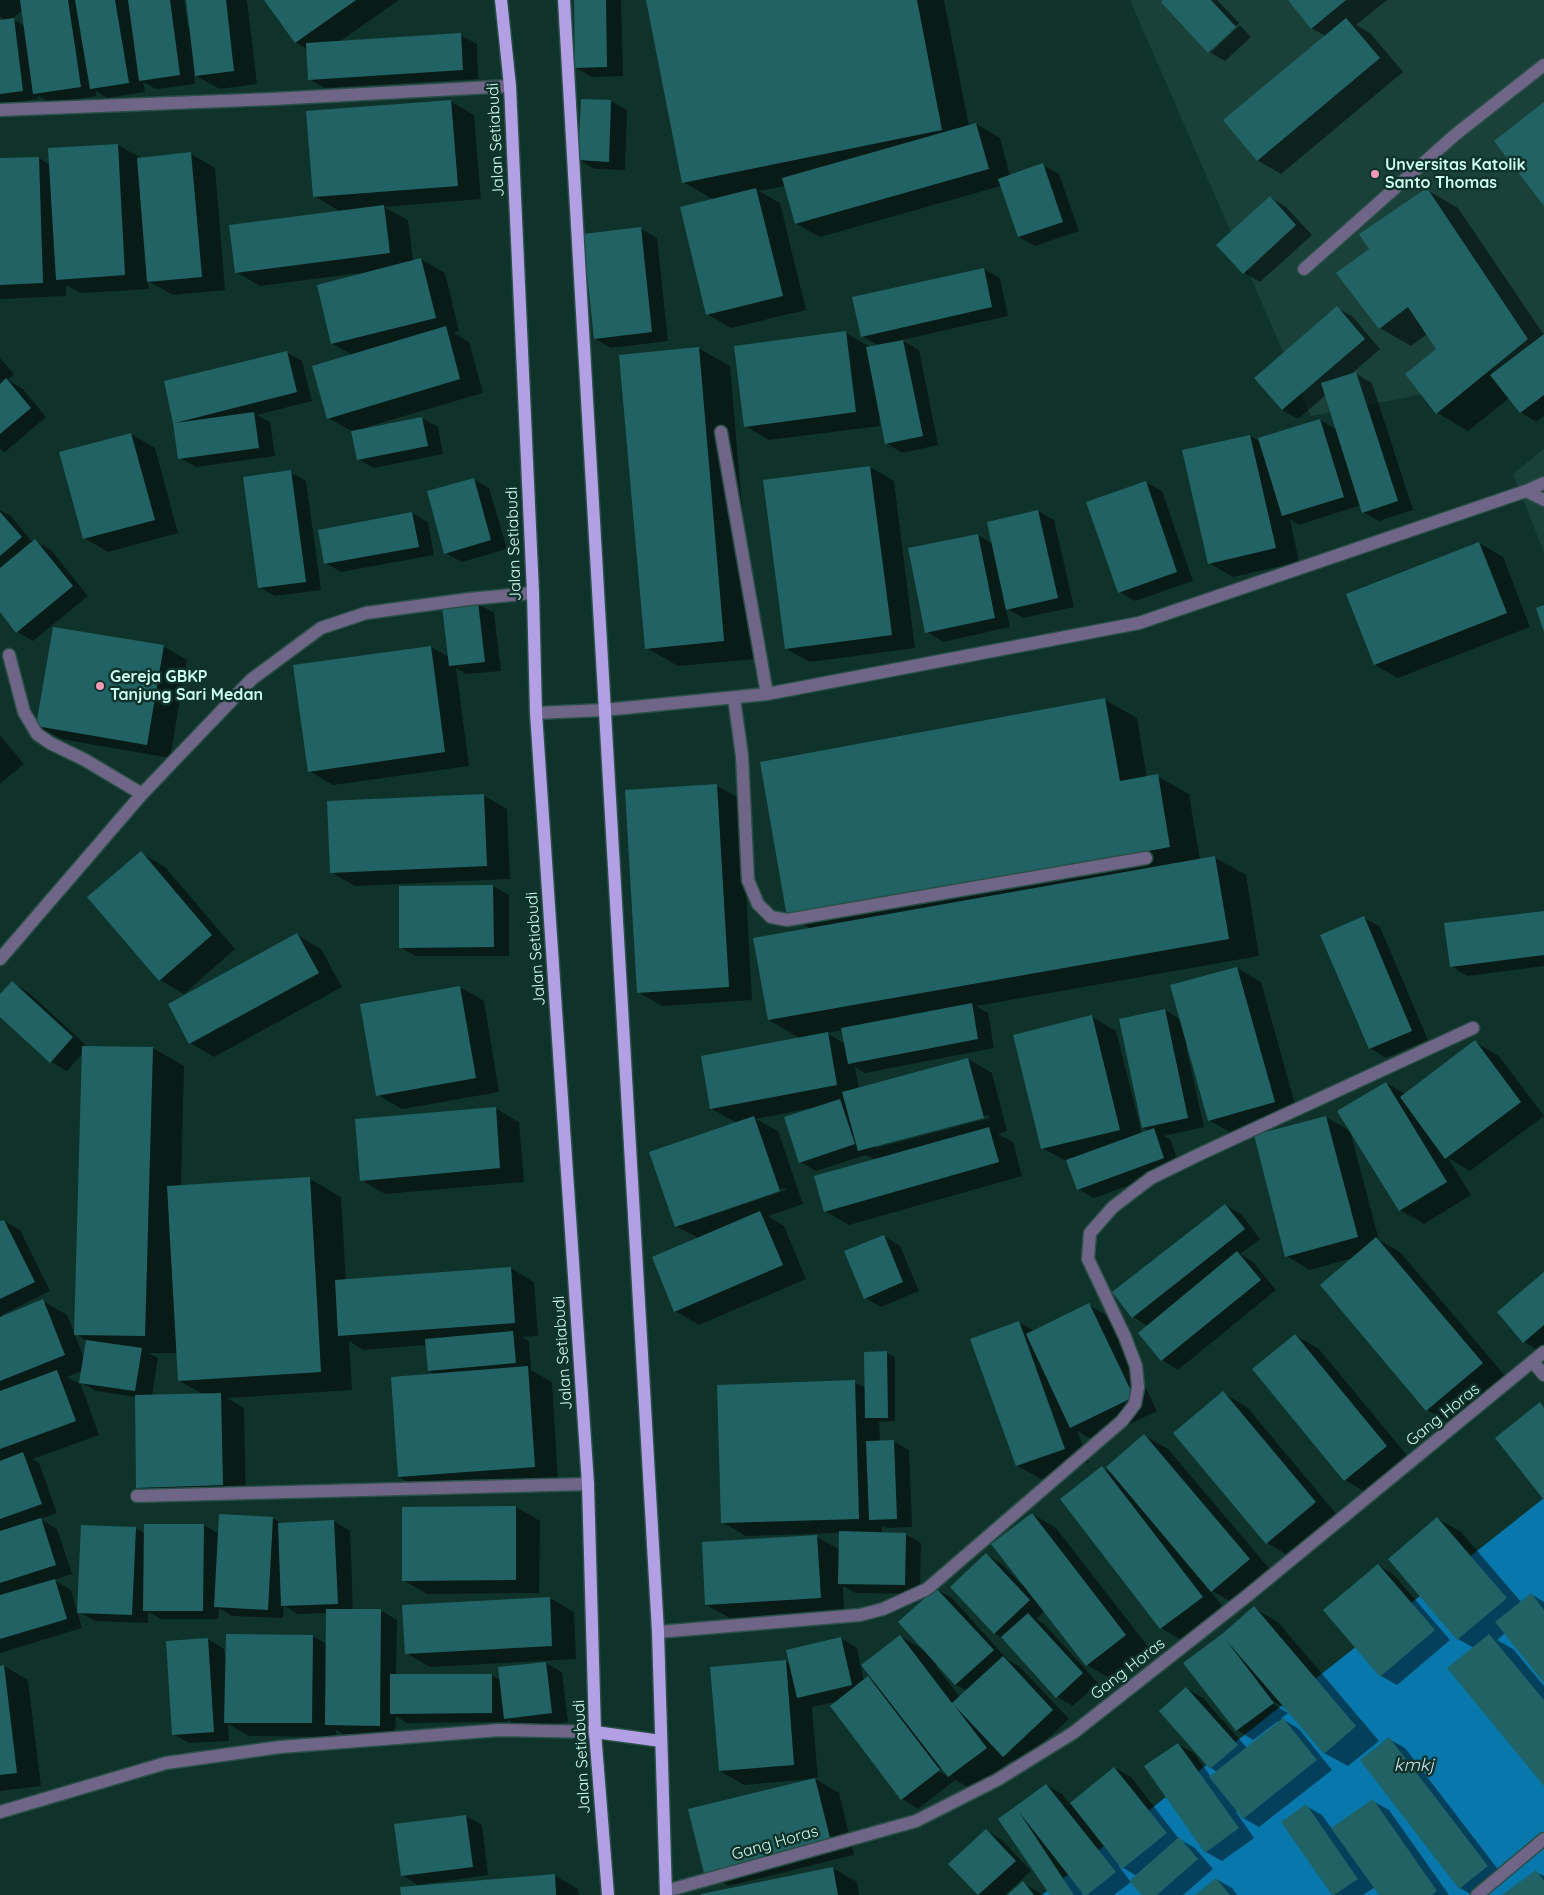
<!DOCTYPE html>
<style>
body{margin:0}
canvas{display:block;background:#0f332b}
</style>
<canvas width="1544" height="1895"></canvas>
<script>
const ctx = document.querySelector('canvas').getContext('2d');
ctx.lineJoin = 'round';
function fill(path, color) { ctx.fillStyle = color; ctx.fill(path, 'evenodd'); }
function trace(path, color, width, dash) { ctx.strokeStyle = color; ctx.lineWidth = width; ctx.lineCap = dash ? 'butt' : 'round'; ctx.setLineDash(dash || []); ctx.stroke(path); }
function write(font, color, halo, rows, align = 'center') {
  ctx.font = font + ' Quicksand,sans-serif'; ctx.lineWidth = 5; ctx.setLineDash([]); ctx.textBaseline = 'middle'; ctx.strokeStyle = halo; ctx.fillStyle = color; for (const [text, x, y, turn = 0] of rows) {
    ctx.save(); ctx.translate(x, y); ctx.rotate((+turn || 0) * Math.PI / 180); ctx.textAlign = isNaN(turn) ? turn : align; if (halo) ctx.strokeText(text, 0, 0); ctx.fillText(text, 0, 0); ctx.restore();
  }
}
const built = new Path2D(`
 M1130,0H1544V348L1454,388L1311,416Z
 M1544,449V552L1513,474Z`);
const water = new Path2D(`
 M1544,1498V1895H1042Z`);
const shadow = new Path2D(`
 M0,0H184L188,27L190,26L187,0H247L257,84L220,89L194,75L195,84L156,89L143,82L145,92L107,98L96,91V96L51,103L38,96V99L0,104V21L5,20L0,17ZM23,10L25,26L12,19Z
 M265,0H399L339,42L460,35L477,44L478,79L325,88L309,79L307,49L295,42Z
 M575,0H621L623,76L592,77L576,68Z
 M647,0H944L969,126L976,124L1000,138L1010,176L1043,165L1059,174L1079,231L1035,246L1019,237L1001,186L820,237L796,224L785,186L759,191L780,203L806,310L731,328L707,314L714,200L683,182Z
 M1165,0H1217L1239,23L1211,49V52L1240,25L1251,37L1225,61L1209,52Z
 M1289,0H1387L1356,25L1370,33L1403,72L1281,174L1257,160L1326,36L1311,28Z
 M450,101L474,115L481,199L384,207L408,220L413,261L421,259L445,273L459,331L454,333L469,342L483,393L367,427L368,429L422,418L438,427L443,454L374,468L358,459L353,432L328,418L353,355L332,344L359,273L260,286L236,272L341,212L314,196Z
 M611,101L627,110L625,170L595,169L579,160Z
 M118,145L141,158L191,154L215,168L225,290L173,295L148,281L149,289L81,293L66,285V296L0,299V160L39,158L50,165Z
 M1427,190L1458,208L1544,335V416L1536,422L1520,412L1509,398L1468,431L1437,413L1438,349L1427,334L1411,346L1380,328L1371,249Z
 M1270,197L1286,207L1312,235L1260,282L1244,273Z
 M641,229L657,238L668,341L611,348L595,339Z
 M984,269L1000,278L1008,316L902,340L919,350L938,445L902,453L886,443L881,418H879L880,426L769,440L745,426L846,333L870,347L879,346L862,336Z
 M1337,308L1353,317L1380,349L1349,376L1355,373L1372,383L1413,510L1379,521L1363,512L1361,505L1299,525L1290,519L1299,562L1233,577L1209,563L1250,436L1261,442L1320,420L1337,430L1326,395L1298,419L1282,410Z
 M698,348L730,366L755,659L678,666L646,648Z
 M286,352L302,361L312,401L257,415L270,422L275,456L196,467L180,458L174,423Z
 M0,358L14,374L8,380L23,389L46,417L5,452L0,449Z
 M131,434L155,448L178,533L108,552L84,538Z
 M870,467L894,481L915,648L810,662L786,649Z
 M290,472L306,481L321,590L275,596L259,587Z
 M473,479L489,488L507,549L462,562L445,553Z
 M1146,482L1162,491L1193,581L1135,601L1119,592Z
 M0,510L11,516L33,543L35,541L51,550L88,596L33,641L17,632L0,610Z
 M1038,511L1054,520L1074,607L1023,618L1006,608L1010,627L943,642L927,632L978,535L993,544L988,523Z
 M412,513L428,522L434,555L341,572L325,563L319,531Z
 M1479,543L1503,557L1530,627L1398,678L1375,665Z
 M478,604L494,613L501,671L466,674L456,668L469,766L333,785L309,771L431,647L449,657Z
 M163,646L187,660L170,758L61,739L37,726Z
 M1105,700L1137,718L1147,778L1157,776L1189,794L1200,860L1214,857L1246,875L1259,956L976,1006L988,1013L994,1048L865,1073L855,1067L859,1088L968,1059L992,1073L1007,1131L998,1134L1013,1142L1022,1176L849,1225L825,1211L875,1160L866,1155L816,1171L800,1162L811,1108L756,1119L778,1131L803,1204L768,1216L784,1226L806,1279L699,1325L675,1311L698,1238L676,1226L737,1123L712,1109L801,1039L769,1020L811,929L788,916ZM843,1030L845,1044L827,1033ZM989,1115L990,1118L876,1148V1145ZM785,1188L786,1190L692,1222V1220Z
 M0,735L24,764L0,784Z
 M717,786L741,799L752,1000L662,1006L638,992Z
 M483,795L507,809L510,879L355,886L332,873Z
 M141,853L165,867L235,949L184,994L160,980Z
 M493,886L509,895V956H416L400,947Z
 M1544,912V966L1467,976L1451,966Z
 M1364,918L1380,927L1428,1040L1386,1058L1370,1048Z
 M297,935L321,949L342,987L214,1057L190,1043Z
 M1237,968L1261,982L1298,1115L1233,1134L1209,1120L1188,1045L1186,1046L1204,1127L1164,1136L1170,1139L1180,1167L1094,1198L1078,1189L1068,1162L1042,1148L1092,1017L1116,1031L1142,1134L1150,1131L1143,1128L1165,1010L1181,1020Z
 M12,983L28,992L88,1047L153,1048L184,1066L181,1186L310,1179L341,1197L346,1281L511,1268L534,1282L538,1336L522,1337L529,1341L531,1370L552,1382L558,1480L423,1490L399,1477L436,1375L429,1371L426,1345L363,1350L349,1341L352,1390L227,1398L244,1408L246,1498L162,1501L138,1487L136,1397L96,1391L80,1382L82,1371L67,1377L80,1384V1382L99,1435L33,1459L39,1463L57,1513L40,1519L57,1529L72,1574L54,1580L71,1590L82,1628L0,1653V1223L4,1221L20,1230L50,1291L2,1315L3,1317L43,1301L67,1315L84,1358L87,1341L76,1334L83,1053L67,1071L51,1062L0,1015V996ZM148,1353H178L179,1381L203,1394L152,1396L158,1358Z
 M460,987L484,1001L499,1092L402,1109L378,1095Z
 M1475,1042L1499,1056L1544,1116L1470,1171L1448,1158L1471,1195L1424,1224L1400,1210L1339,1112L1386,1083L1405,1094Z
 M495,1108L519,1122L524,1182L385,1194L361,1180Z
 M1326,1117L1350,1131L1379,1240L1400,1252L1506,1377L1451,1424L1427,1410L1353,1258L1310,1270L1286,1256Z
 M1225,1205L1241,1214L1260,1239L1240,1254L1253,1262L1276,1290L1178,1370L1162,1360L1148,1326L1133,1317Z
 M884,1236L900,1246L919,1291L881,1307L865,1298Z
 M1544,1274V1347L1540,1351L1524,1342Z
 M1089,1305L1113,1319L1157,1411L1095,1441L1077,1431L1089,1462L1041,1479L1017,1466L1019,1322L1034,1331Z
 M1295,1335L1319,1349L1411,1460L1369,1494L1345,1480L1253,1370Z
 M887,1353L895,1357V1421L879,1422L880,1441H893L909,1450L912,1527L887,1528L882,1526V1533L905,1534L921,1543L920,1594L855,1593L843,1586L844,1611L730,1618L706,1605L703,1543L817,1537L840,1550V1533L746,1536L722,1522L854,1382L866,1388Z
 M1223,1393L1247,1407L1339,1517L1291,1557L1267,1543L1175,1433Z
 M1145,1436L1168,1449L1273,1573L1235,1604L1209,1589L1226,1611L1185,1642L1161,1628L1102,1468L1113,1474Z
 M516,1507L540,1521L539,1593L427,1594L403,1580Z
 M1032,1514L1056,1528L1150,1649L1111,1679L1087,1665L1045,1611L1036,1619L1044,1624L1098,1683L1073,1706L1057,1697L1004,1639L994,1633L986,1554L1002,1564L1022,1585L1024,1584Z
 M273,1518L282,1524L334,1521L350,1531L353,1610H380L397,1620L396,1675H492L500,1680L546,1663L562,1672L568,1722L521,1728L508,1720V1722L407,1723L396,1716L395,1734H343L336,1730V1737L249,1736L228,1724L229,1741L189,1743L173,1734L208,1639L224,1649L225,1656L313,1636L327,1644L328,1613L298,1614L284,1606L283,1618L232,1616L219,1608L218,1619H161L148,1612V1623L95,1621L79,1612L135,1528L146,1534L204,1525L219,1534Z
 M1437,1518L1461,1532L1521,1602L1531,1594L1544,1602V1681L1505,1633L1497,1640L1513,1649L1544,1686V1784L1474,1648L1458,1639Z
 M1378,1565L1394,1575L1450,1640L1397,1685L1381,1676Z
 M936,1589L952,1598L1008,1660L1020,1667L1069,1719L1019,1765L1011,1761L973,1790L955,1780L918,1809L902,1799L832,1706L839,1701L812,1707L818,1778H814L839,1793L854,1855L729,1886L705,1873L810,1780V1779L744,1785L720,1771L786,1661L790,1664L841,1638L857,1648L864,1681L868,1678L876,1682L900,1636L924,1650ZM938,1664L955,1684L967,1691L960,1697L936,1666ZM936,1766L945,1771V1775L934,1768Z
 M550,1598L574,1612L576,1659L430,1667L406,1653L404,1606Z
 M1254,1608L1278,1622L1379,1741L1348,1766L1324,1753L1290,1712L1281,1718L1299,1729L1332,1770L1259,1827L1243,1818L1238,1811L1236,1812L1254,1838L1222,1861L1206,1852L1178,1744L1194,1753L1211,1777L1217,1772L1211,1768L1161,1711L1187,1689L1203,1698L1247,1748L1279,1723L1278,1721L1253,1740L1237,1730L1222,1635ZM1269,1699L1288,1710V1713L1268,1701Z
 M4,1666L28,1680L41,1786L0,1791V1667Z
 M1389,1739L1405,1748L1503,1876L1472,1895L1460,1888Z
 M1115,1768L1131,1777L1179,1839L1195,1848L1213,1869L1183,1895H1143L1131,1882L1114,1895H1085L1082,1893L1083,1895H1051L1000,1819L1046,1785L1062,1794L1070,1804ZM1118,1865L1137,1876L1130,1881Z
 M1373,1801L1389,1810L1449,1895H1380L1375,1887L1363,1895H1333L1306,1806L1322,1815L1332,1829Z
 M466,1816L482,1825L488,1875L418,1885L402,1875Z
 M986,1830L1002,1840L1031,1871L1005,1895H980L950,1864Z
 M833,1868L857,1882L859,1895H703Z
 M1536,1872L1544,1876V1895H1504Z
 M554,1875L578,1889L579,1895H402Z
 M1216,1879L1232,1888L1237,1895H1197Z
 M1023,1883L1039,1892L1041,1895H1008Z`);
const building = new Path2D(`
 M20,0H68L81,87L33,94Z
 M75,0H115L129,83L90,89Z
 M128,0H170L180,75L139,81Z
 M186,0H226L234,71L195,76Z
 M264,0H356L295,43Z
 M574,0H606L607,67L575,68Z
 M646,0H917L942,130L682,183Z
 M1163,0H1211L1236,27L1208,53L1161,2Z
 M1288,0H1346L1311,29Z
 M14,18L23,91L0,94V20Z
 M1346,18L1380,58L1257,161L1223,120Z
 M461,33L463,70L308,80L306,43Z
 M581,99L611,100L609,162L578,160Z
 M451,100L458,186L313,197L306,111Z
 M1544,102V206L1494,141Z
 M976,123L989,169L795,224L782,178Z
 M118,144L125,275L56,280L48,148Z
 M191,152L202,277L147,282L137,158Z
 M39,157L43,283L0,285V158Z
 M1043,163L1063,222L1018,237L998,179Z
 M756,188L783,296L706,315L680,207Z
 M1427,188L1528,339L1436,414L1405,374L1436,349L1408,307L1379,329L1336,273L1369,249L1359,234Z
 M1270,196L1296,225L1243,274L1216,245Z
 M384,205L390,253L235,273L229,225Z
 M641,227L652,332L594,339L583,234Z
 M421,258L436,318L331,344L317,285Z
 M984,268L992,307L861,337L852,297Z
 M1337,306L1365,339L1282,410L1254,378Z
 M446,326L460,379L327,419L312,366Z
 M846,331L856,412L744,427L734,346Z
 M1544,334V395L1520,413L1490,375Z
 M903,340L923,436L885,444L866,347Z
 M699,347L724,641L645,649L619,355Z
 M287,351L297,392L175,423L254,412L259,448L178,459L173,423L164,381Z
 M1356,372L1398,501L1362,513L1321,383Z
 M6,378L31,408L0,434V384Z
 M422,417L428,446L357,460L351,431Z
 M1320,419L1344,497L1282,516L1258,438Z
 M131,433L155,520L83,539L59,452Z
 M1250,435L1276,548L1208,564L1182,450Z
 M870,466L892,635L785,649L763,480Z
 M291,470L306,582L258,588L243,477Z
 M474,478L491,540L444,554L427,491Z
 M1146,481L1177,572L1118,593L1086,502Z
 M1038,510L1058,598L1006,610L987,522Z
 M0,512L22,537L0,556Z
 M412,512L419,547L324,564L318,530Z
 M978,534L995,618L925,633L908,548Z
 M35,539L73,586L16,633L0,612V568Z
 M1479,542L1507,613L1374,665L1346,594Z
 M478,602L485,662L449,666L442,606Z
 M1544,605V632L1536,608Z
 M53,627L164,645L147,745L36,726Z
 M431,646L445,752L308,772L293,665Z
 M1105,698L1120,781L1158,774L1170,847L787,917L760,762Z
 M717,784L729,987L637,993L625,790Z
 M484,794L487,866L330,873L327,801Z
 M141,851L212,935L159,981L87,897Z
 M1215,856L1229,939L768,1020L753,938Z
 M493,885L494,947L399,948V886Z
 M1544,911V955L1450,967L1444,923Z
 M1364,916L1412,1031L1369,1049L1320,935Z
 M297,933L319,973L189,1044L168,1004Z
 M1237,967L1275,1102L1208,1121L1170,985Z
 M12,981L73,1037L50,1063L0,1017V994Z
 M460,986L476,1078L376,1096L360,1004Z
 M972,1003L978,1039L848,1064L841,1028Z
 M1165,1009L1188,1118L1142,1128L1119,1019Z
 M1092,1015L1120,1130L1041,1149L1013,1035Z
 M828,1032L837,1085L710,1109L701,1056Z
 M1475,1040L1521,1102L1445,1159L1400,1097Z
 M82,1046L153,1047L145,1336L74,1335Z
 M968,1058L984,1118L858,1151L842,1092Z
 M1386,1082L1447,1182L1399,1211L1337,1111Z
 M840,1099L855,1144L799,1163L784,1117Z
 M496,1107L500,1168L360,1181L355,1119Z
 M754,1116L780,1191L675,1227L649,1152Z
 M1326,1116L1358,1237L1285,1257L1254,1135Z
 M989,1127L999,1162L824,1212L814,1176Z
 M1154,1128L1164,1158L1077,1190L1066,1160Z
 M310,1177L321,1372L178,1381L167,1186Z
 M1225,1204L1245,1229L1132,1318L1112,1292Z
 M760,1211L783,1265L674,1312L652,1257Z
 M4,1220L35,1282L0,1299V1221Z
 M884,1235L903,1282L864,1299L844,1251Z
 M1376,1237L1483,1363L1426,1411L1320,1285Z
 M1237,1251L1261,1280L1161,1361L1138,1333Z
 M511,1267L515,1323L338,1336L335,1280Z
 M1544,1272V1325L1523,1343L1497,1312Z
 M43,1299L65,1355L0,1381V1317Z
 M1089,1303L1134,1397L1070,1428L1026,1334Z
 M1019,1321L1065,1449L1016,1466L970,1339Z
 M513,1331L516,1363L428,1371L425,1339Z
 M1295,1334L1387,1446L1344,1481L1252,1369Z
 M86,1340L142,1348L135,1391L79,1383Z
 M887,1351L888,1418H865L864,1352Z
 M528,1366L535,1467L398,1477L391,1377Z
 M57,1370L76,1421L0,1449V1391Z
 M855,1380L859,1519L721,1523L717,1385Z
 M1223,1391L1316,1502L1266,1544L1173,1433Z
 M221,1393L223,1485L136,1488L135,1395Z
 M1540,1402L1544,1408V1500L1495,1438Z
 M1144,1434L1250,1559L1211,1592L1106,1467Z
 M894,1440L897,1519L869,1520L866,1441Z
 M23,1452L42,1504L0,1519V1461Z
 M1102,1466L1203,1597L1160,1629L1060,1499Z
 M516,1506V1580L402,1581V1507Z
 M1032,1513L1126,1635L1086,1666L991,1544Z
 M219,1514L273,1517L268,1610L214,1607Z
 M1437,1517L1507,1598L1457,1640L1388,1559Z
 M41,1518L56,1565L0,1583V1531Z
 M334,1520L338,1604L281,1606L278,1523Z
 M144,1524H204L203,1611H143Z
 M81,1525L136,1527L132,1615L77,1613Z
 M839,1531L906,1533L905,1585L838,1584Z
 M817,1535L821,1598L705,1605L702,1542Z
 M986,1553L1030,1600L994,1634L950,1587Z
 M1378,1564L1435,1630L1380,1677L1323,1610Z
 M55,1579L67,1619L0,1639V1595Z
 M936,1588L994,1650L955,1685L898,1622Z
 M1531,1593L1544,1610V1683L1495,1622Z
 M550,1597L552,1646L405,1654L402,1605Z
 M1254,1606L1356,1726L1324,1754L1226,1640L1274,1703L1236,1731L1183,1663L1222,1634Z
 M326,1609H381L380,1726L325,1725Z
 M1028,1613L1083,1673L1056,1698L1001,1637Z
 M226,1634L313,1635L312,1723H224Z
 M1489,1634L1544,1700V1786L1447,1668Z
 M900,1635L952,1703L1003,1656L1053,1710L1003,1757L954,1705L987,1748L948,1777L861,1665Z
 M841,1637L852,1685L797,1698L786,1650Z
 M208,1638L214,1732L172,1735L166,1641Z
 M786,1660L794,1765L719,1771L710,1667Z
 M546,1662L552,1713L504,1719L498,1667Z
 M4,1665L17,1773L0,1775V1666Z
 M390,1674H492V1713L390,1714Z
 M868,1676L940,1770L901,1800L830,1706Z
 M1186,1687L1238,1745L1210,1769L1159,1711Z
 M1283,1718L1317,1760L1243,1819L1209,1777Z
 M1389,1737L1488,1866L1459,1889L1360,1760Z
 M1178,1743L1239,1828L1205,1853L1144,1766Z
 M1114,1767L1167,1833L1122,1869L1070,1803Z
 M815,1778L831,1842L704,1873L688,1809Z
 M1046,1784L1116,1872L1087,1895H1084L1019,1812L1074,1895H1050L998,1819Z
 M1373,1799L1437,1891L1432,1895H1379L1331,1828Z
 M1306,1804L1358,1879L1334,1895H1332L1281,1822Z
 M466,1815L473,1867L401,1876L394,1824Z
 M986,1829L1016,1861L978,1895L948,1864Z
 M1179,1837L1198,1859L1157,1895H1142L1129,1881Z
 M833,1867L838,1895H701V1894Z
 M1536,1870L1544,1881V1895H1502Z
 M555,1874L556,1895H401L400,1887Z
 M1216,1878L1230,1895H1195Z
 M1023,1881L1034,1895H1007Z`);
const lane = new Path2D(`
 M9,655L24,712L37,734L50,743L85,760L142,794
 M1533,1362L1544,1375`);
const street = new Path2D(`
 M0,110L272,99L510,86
 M1304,269L1456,134L1544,65
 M721,432L767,694
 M1526,491L1544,500
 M734,698L742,756L748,880L758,904L771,917L787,920L1146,858
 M536,713L604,710L767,694L1139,623L1526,491L1544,483
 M0,959L142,794L252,679L321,628L366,613L469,599L533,593
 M137,1496L588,1484
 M658,1632L860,1615L883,1609L927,1589L1122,1421L1135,1404L1138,1387L1136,1366L1125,1337L1088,1259L1090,1233L1113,1207L1151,1178L1200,1154L1473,1028
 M0,1812L166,1763L280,1747L500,1730L595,1732
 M666,1891L916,1821L997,1780L1073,1733L1247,1596L1544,1352
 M1477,1895L1544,1839`);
const primary = new Path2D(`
 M501,0L510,86L533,593L536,713L588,1484L595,1732L608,1895
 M564,0L658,1632L666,1895
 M595,1732L661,1741`);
const markers = [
 [1375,174,5,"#f09ab7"],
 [100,686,5,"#f09ab7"]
];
const streetNames = [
 ["Jalan Setiabudi",496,140,-93],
 ["Jalan Setiabudi",514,544,-92],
 ["Jalan Setiabudi",536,949,-94],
 ["Jalan Setiabudi",563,1353,-94],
 ["Gang Horas",1443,1415,-39],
 ["Gang Horas",1128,1669,-38],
 ["Jalan Setiabudi",582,1757,-93],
 ["Gang Horas",775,1843,-16]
];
const poiNames = [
 ["Unversitas Katolik",1385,165],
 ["Santo Thomas",1385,183],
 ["Gereja GBKP",110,677],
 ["Tanjung Sari Medan",110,695]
];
const waterNames = [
 ["kmkj",1414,1766]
];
fill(built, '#194139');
fill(water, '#0877ab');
fill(shadow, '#0007');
fill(building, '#216264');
trace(lane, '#294f47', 15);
trace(street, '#294f47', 15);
trace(primary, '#294f47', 15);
trace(lane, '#6f6687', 12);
trace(street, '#6f6687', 12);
trace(primary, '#b39fe3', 12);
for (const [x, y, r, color] of markers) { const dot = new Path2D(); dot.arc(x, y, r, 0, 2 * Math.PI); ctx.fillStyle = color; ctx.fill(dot); trace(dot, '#0f332b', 2); }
write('16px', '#cafcf0', '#0f332b', streetNames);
write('bold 16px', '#cafcf0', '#0f332b', poiNames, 'left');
write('italic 18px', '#cce1ef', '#0f332b', waterNames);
</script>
